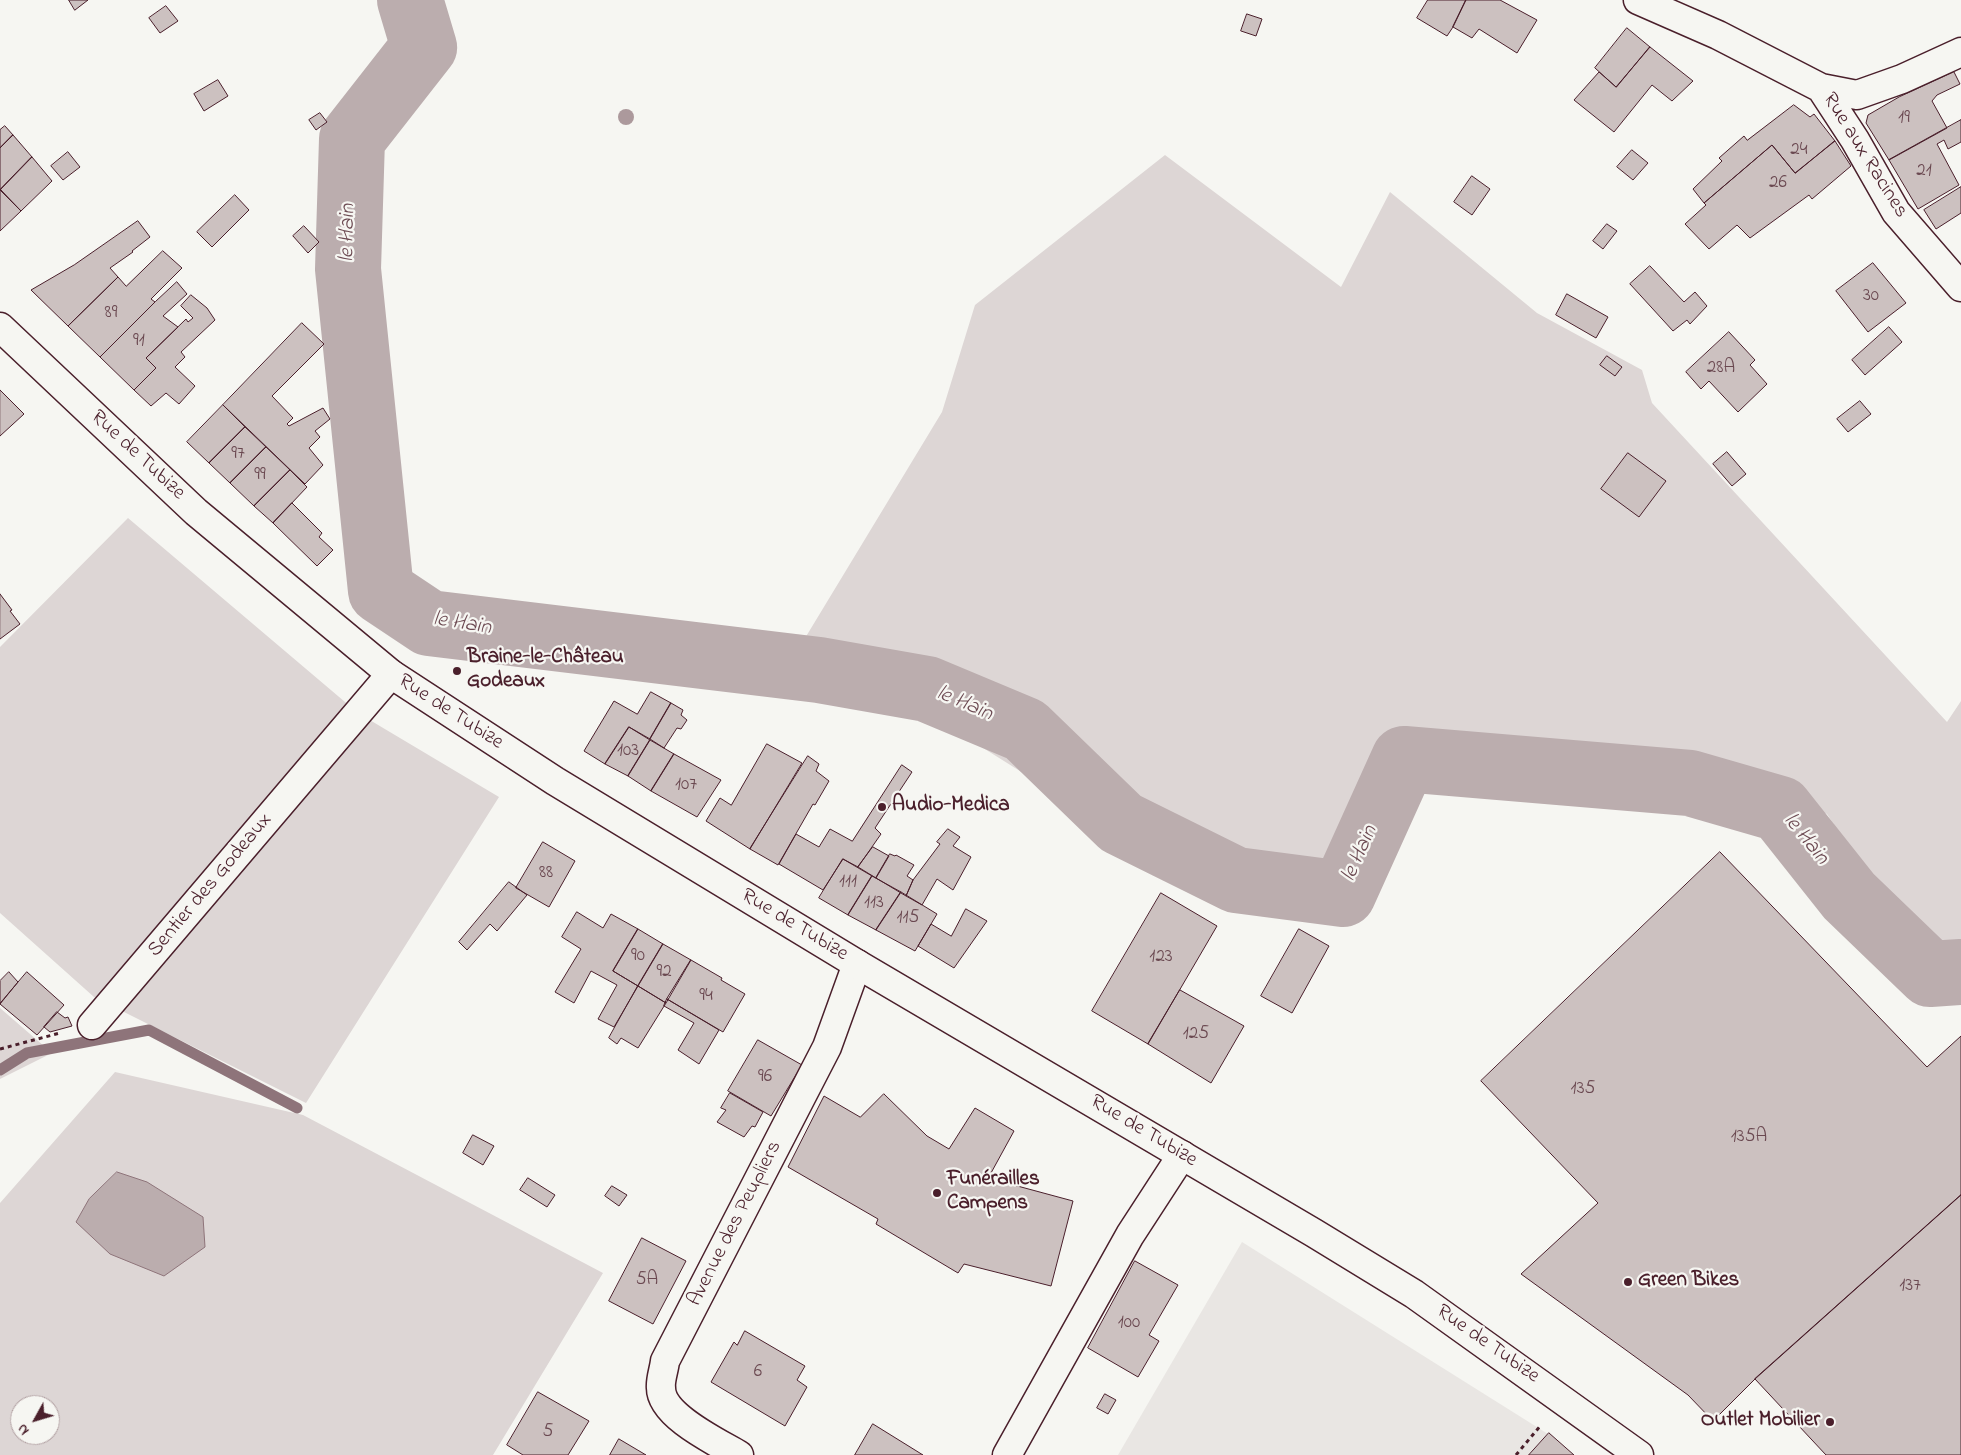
<!DOCTYPE html>
<meta charset="utf-8">
<style>
body{margin:0}
#map{position:relative;width:1961px;height:1455px;overflow:hidden;background:#f6f6f2;font-family:"Indie Flower",sans-serif}
canvas{display:block}
.north{position:absolute;left:10px;top:1395px;width:50px;height:50px;box-sizing:border-box;background:#f6f6f2;border:1px solid #b1a0a2;border-radius:50%;rotate:231deg;font-size:14px;font-weight:700;line-height:20px;text-align:center;color:#4a1f2b}
.north::after{content:'';display:block;margin:auto;width:18px;height:22px;background:#4a1f2b;clip-path:polygon(50% 0,100% 100%,50% 72%,0 100%)}
</style>
<div id="map">
<canvas width="1961" height="1455"></canvas>
<div class="north">N</div>
</div>
<script>
const ctx = document.querySelector('canvas').getContext('2d');
ctx.lineJoin = 'round';
function fill(path, color) { ctx.fillStyle = color; ctx.fill(path, 'evenodd'); }
function trace(path, color, width, dash) { ctx.strokeStyle = color; ctx.lineWidth = width; ctx.lineCap = dash ? 'butt' : 'round'; ctx.setLineDash(dash || []); ctx.stroke(path); }
function write(font, color, halo, rows, align = 'center') {
  ctx.font = font + ' "Indie Flower",sans-serif'; ctx.lineWidth = 4.5; ctx.setLineDash([]); ctx.textBaseline = 'middle'; ctx.strokeStyle = halo; ctx.fillStyle = color; for (const [text, x, y, turn = 0] of rows) {
    ctx.save(); ctx.translate(x, y); ctx.rotate((+turn || 0) * Math.PI / 180); ctx.textAlign = isNaN(turn) ? turn : align; if (halo) ctx.strokeText(text, 0, 0); ctx.fillText(text, 0, 0); ctx.restore();
  }
}
const built = new Path2D(`
 M1242,1242L1548,1434L1572,1455H1118Z`);
const green = new Path2D(`
 M1165,155L1341,287L1390,192L1537,313L1642,370L1652,403L1947,722L1961,701V948L1932,947L1874,886L1827,814L1745,776L1384,748L1358,812L1354,920L1192,879L929,714L773,691L942,412L975,305Z
 M128,518L358,713L499,797L306,1103L94,997L0,913V647Z
 M0,1008L52,1053L0,1079Z
 M115,1072L303,1115L603,1273L493,1455H0V1203ZM20,1405H50V1435H20Z`);
const water = new Path2D(`
 M117,1172L147,1182L203,1217L205,1247L164,1276L110,1254L76,1222L89,1199Z`);
const stream = new Path2D(`
 M0,1070L27,1053L149,1030L297,1108`);
const river = new Path2D(`
 M410,0L424,47L352,139L348,269L381,591L429,623L819,670L927,689L1025,730L1121,823L1236,880L1343,894L1404,759L1690,783L1780,809L1849,896L1930,974L1961,972`);
const building = new Path2D(`
 M69,0H88L75,10Z
 M1428,0H1466L1453,27L1447,36L1417,18Z
 M1466,0H1500L1537,20L1517,53L1479,29L1472,38L1453,27Z
 M166,6L178,21L160,33L149,18Z
 M1247,14L1262,19L1256,36L1241,31Z
 M1627,28L1650,47L1616,87L1595,68Z
 M1650,47L1693,81L1672,101L1652,85L1614,132L1574,100L1599,72L1616,87Z
 M1954,72L1960,84L1937,95L1932,101L1947,128L1889,160L1866,123L1868,115L1899,97Z
 M218,80L228,96L204,111L194,94Z
 M1794,105L1810,117L1814,114L1835,141L1795,173L1772,145L1704,203L1693,189L1722,161L1719,158L1744,136L1747,140Z
 M320,113L327,122L316,130L309,120Z
 M1961,120V142L1948,149L1944,140L1937,144L1959,185L1918,209L1889,160Z
 M5,126L13,135L0,148V130Z
 M13,135L32,157L0,190V148Z
 M1835,141L1851,166L1812,199L1809,195L1750,238L1737,225L1709,249L1685,224L1706,205L1704,203L1772,145L1795,173Z
 M1632,150L1648,163L1633,180L1617,167Z
 M68,152L80,167L63,180L51,166Z
 M32,157L52,181L21,211L0,190Z
 M1472,176L1490,189L1472,215L1454,202Z
 M1961,187V213L1936,229L1924,210Z
 M1,190L21,211L0,231V191Z
 M235,195L249,210L212,247L197,232Z
 M138,221L150,237L132,251L133,252L110,268L118,277L68,326L31,290L74,265Z
 M1607,224L1617,231L1603,249L1593,241Z
 M304,226L319,242L308,253L293,236Z
 M163,251L182,268L151,299L155,302L100,357L68,326L118,277L126,286Z
 M1873,263L1906,303L1868,332L1836,291Z
 M1650,266L1684,302L1695,292L1707,306L1690,324L1687,320L1673,331L1630,284Z
 M177,282L187,294L163,316L178,327L146,358L156,368L134,390L100,357L155,302Z
 M1567,294L1608,317L1596,338L1556,315Z
 M191,295L207,308L215,320L181,352L185,357L175,367L195,386L179,404L166,393L151,406L134,390L156,368L146,358L186,319L188,322L193,318L181,306Z
 M302,323L324,344L272,396L293,418L287,424L289,426L323,408L330,419L315,431L320,437L309,448L323,465L305,484L223,405Z
 M1889,327L1902,342L1865,375L1852,360Z
 M1729,332L1755,360L1750,365L1767,384L1738,412L1709,381L1701,389L1686,372Z
 M1607,356L1622,367L1615,376L1600,365Z
 M0,390L24,414L0,436Z
 M1860,401L1871,414L1848,432L1837,419Z
 M223,405L245,427L209,463L187,442Z
 M245,427L266,447L230,483L209,463Z
 M266,447L290,470L254,506L230,483Z
 M1727,452L1746,474L1732,486L1713,464Z
 M1628,453L1666,481L1639,517L1601,489Z
 M290,470L307,487L273,523L254,506Z
 M292,503L322,533L319,537L333,550L317,566L273,523Z
 M0,594L12,610L10,611L20,624L0,639Z
 M651,692L671,703L650,739L629,727L605,764L584,751L614,701L637,714Z
 M671,703L683,710L681,715L687,720L681,729L677,728L664,748L650,739Z
 M629,727L650,740L628,776L605,764Z
 M650,740L674,754L651,791L628,776Z
 M767,744L802,763L750,849L706,821L720,798L731,805Z
 M674,754L721,780L697,817L651,791Z
 M808,756L819,764L816,771L829,781L815,805L813,804L778,865L750,849Z
 M902,765L912,772L875,828L881,834L858,867L843,859L823,890L779,864L796,834L819,847L830,829L852,841Z
 M948,829L960,837L953,846L971,857L953,890L937,879L922,905L906,896L913,880L940,844L937,842Z
 M543,842L575,861L549,907L516,888Z
 M873,847L889,856L876,878L858,867Z
 M1720,852L1927,1067L1961,1036V1195L1755,1379L1713,1421L1688,1395L1521,1274L1598,1203L1481,1081Z
 M890,854L895,856L896,855L914,865L907,876L913,880L906,896L876,878Z
 M843,859L872,876L848,915L819,898Z
 M872,876L901,892L876,930L848,915Z
 M509,882L527,895L497,931L490,924L467,950L459,942Z
 M901,892L937,914L915,951L876,930Z
 M1161,893L1217,926L1148,1044L1092,1011Z
 M966,909L987,921L954,968L918,946L931,924L951,936Z
 M577,912L603,928L611,914L638,929L613,971L638,986L614,1027L598,1019L617,985L591,971L574,1003L555,992L581,949L562,937Z
 M638,929L663,944L638,986L613,971Z
 M1299,929L1329,946L1292,1013L1261,996Z
 M663,944L691,960L666,1003L638,986Z
 M691,960L722,978L721,980L745,994L723,1032L667,999Z
 M9,972L18,982L0,1004V981Z
 M27,972L64,1005L37,1035L0,1004Z
 M638,986L666,1003L638,1048L621,1038L617,1044L609,1038Z
 M1180,990L1244,1026L1211,1083L1148,1044Z
 M667,999L719,1030L699,1064L678,1050L694,1023L664,1006Z
 M57,1012L65,1018L68,1017L72,1026L50,1032L44,1027Z
 M758,1040L802,1065L771,1116L728,1091Z
 M730,1093L763,1112L755,1127L752,1126L744,1137L717,1122L726,1110L721,1108Z
 M884,1094L927,1136L949,1149L975,1108L1014,1131L991,1173L1010,1184L1073,1201L1051,1286L964,1264L958,1273L876,1224L878,1219L788,1167L824,1096L860,1117Z
 M473,1135L494,1146L483,1165L463,1153Z
 M528,1178L555,1195L547,1207L520,1190Z
 M612,1186L627,1195L619,1206L605,1196Z
 M1961,1195V1455H1826L1755,1379Z
 M642,1238L686,1261L653,1324L609,1301Z
 M1135,1261L1178,1285L1149,1335L1159,1341L1138,1377L1088,1348Z
 M745,1331L805,1366L797,1380L807,1387L785,1426L711,1382L734,1342L737,1345Z
 M538,1392L589,1421L568,1455H523L507,1445Z
 M1105,1394L1116,1400L1108,1414L1097,1408Z
 M873,1424L923,1455H855Z
 M1549,1433L1574,1455H1529Z
 M619,1439L646,1455H610Z`);
const path = new Path2D(`
 M0,1049L60,1033
 M1516,1455L1541,1425`);
const minor = new Path2D(`
 M1638,0L1718,35L1821,88L1855,140L1896,212L1961,287
 M1821,88L1857,95L1902,79L1961,52
 M92,1025L391,674
 M739,1455C717,1442 661,1416 661,1388C660,1380 664,1370 665,1361L827,1047L857,964
 M1007,1455L1130,1235L1182,1155`);
const secondary = new Path2D(`
 M0,327L196,512L391,674L555,781L857,964L1314,1233L1414,1294L1639,1455`);
const trees = [
 [626,117]
];
const markers = [
 [457,671,5,"#4a1f2b"],
 [882,807,5,"#4a1f2b"],
 [937,1193,5,"#4a1f2b"],
 [1628,1282,5,"#4a1f2b"],
 [1830,1422,5,"#4a1f2b"]
];
const numberNames = [
 ["19",1904,119],
 ["24",1799,151],
 ["21",1924,172],
 ["26",1778,184],
 ["30",1871,297],
 ["89",111,314],
 ["91",139,342],
 ["28A",1721,369],
 ["97",238,455],
 ["99",260,476],
 ["103",628,752],
 ["107",686,786],
 ["88",546,874],
 ["111",848,883],
 ["113",874,904],
 ["115",908,919],
 ["90",638,957],
 ["123",1161,958],
 ["92",664,973],
 ["94",706,997],
 ["125",1196,1035],
 ["96",765,1078],
 ["135",1583,1090],
 ["135A",1749,1138],
 ["5A",647,1281],
 ["137",1910,1287],
 ["100",1129,1324],
 ["6",758,1373],
 ["5",548,1433]
];
const streetNames = [
 ["Rue aux Racines",1864,156,58],
 ["Rue de Tubize",137,456,43],
 ["Rue de Tubize",450,713,33],
 ["Sentier des Godeaux",211,886,-50],
 ["Rue de Tubize",794,926,31],
 ["Rue de Tubize",1143,1132,31],
 ["Avenue des Peupliers",736,1224,-63],
 ["Rue de Tubize",1487,1345,35]
];
const poiNames = [
 ["Braine-le-Château",467,659],
 ["Godeaux",467,683],
 ["Audio-Medica",892,807],
 ["Funérailles",947,1181],
 ["Campens",947,1205],
 ["Green Bikes",1638,1282],
 ["Outlet Mobilier",1820,1422,"right"]
];
const waterNames = [
 ["le Hain",349,233,-89],
 ["le Hain",462,625,9],
 ["le Hain",964,705,23],
 ["le Hain",1805,840,51],
 ["le Hain",1361,854,-66]
];
fill(built, '#e9e6e3');
fill(green, '#ddd6d5');
fill(water, '#bbadae');
trace(water, '#8e747a', 1);
trace(stream, '#8e747a', 11);
trace(river, '#bbadae', 66);
fill(building, '#ccc1c0');
trace(building, '#4a1f2b', 1);
trace(minor, '#4a1f2b', 31);
trace(secondary, '#4a1f2b', 31);
trace(path, '#4a1f2b', 3, [4, 4]);
trace(minor, '#f6f6f2', 28);
trace(secondary, '#f6f6f2', 28);
ctx.fillStyle = '#ac999c';
for (const [x, y] of trees) { ctx.beginPath(); ctx.arc(x, y, 8, 0, 2 * Math.PI); ctx.fill(); }
for (const [x, y, r, color] of markers) { const dot = new Path2D(); dot.arc(x, y, r, 0, 2 * Math.PI); ctx.fillStyle = color; ctx.fill(dot); trace(dot, '#f6f6f2', 2); }
write('19px', '#6a4850', null, numberNames);
write('21px', '#4a1f2b', '#f6f6f2', streetNames);
write('bold 21px', '#4a1f2b', '#f6f6f2', poiNames, 'left');
write('italic 22px', '#6c4a52', '#f6f6f2', waterNames);
</script>
